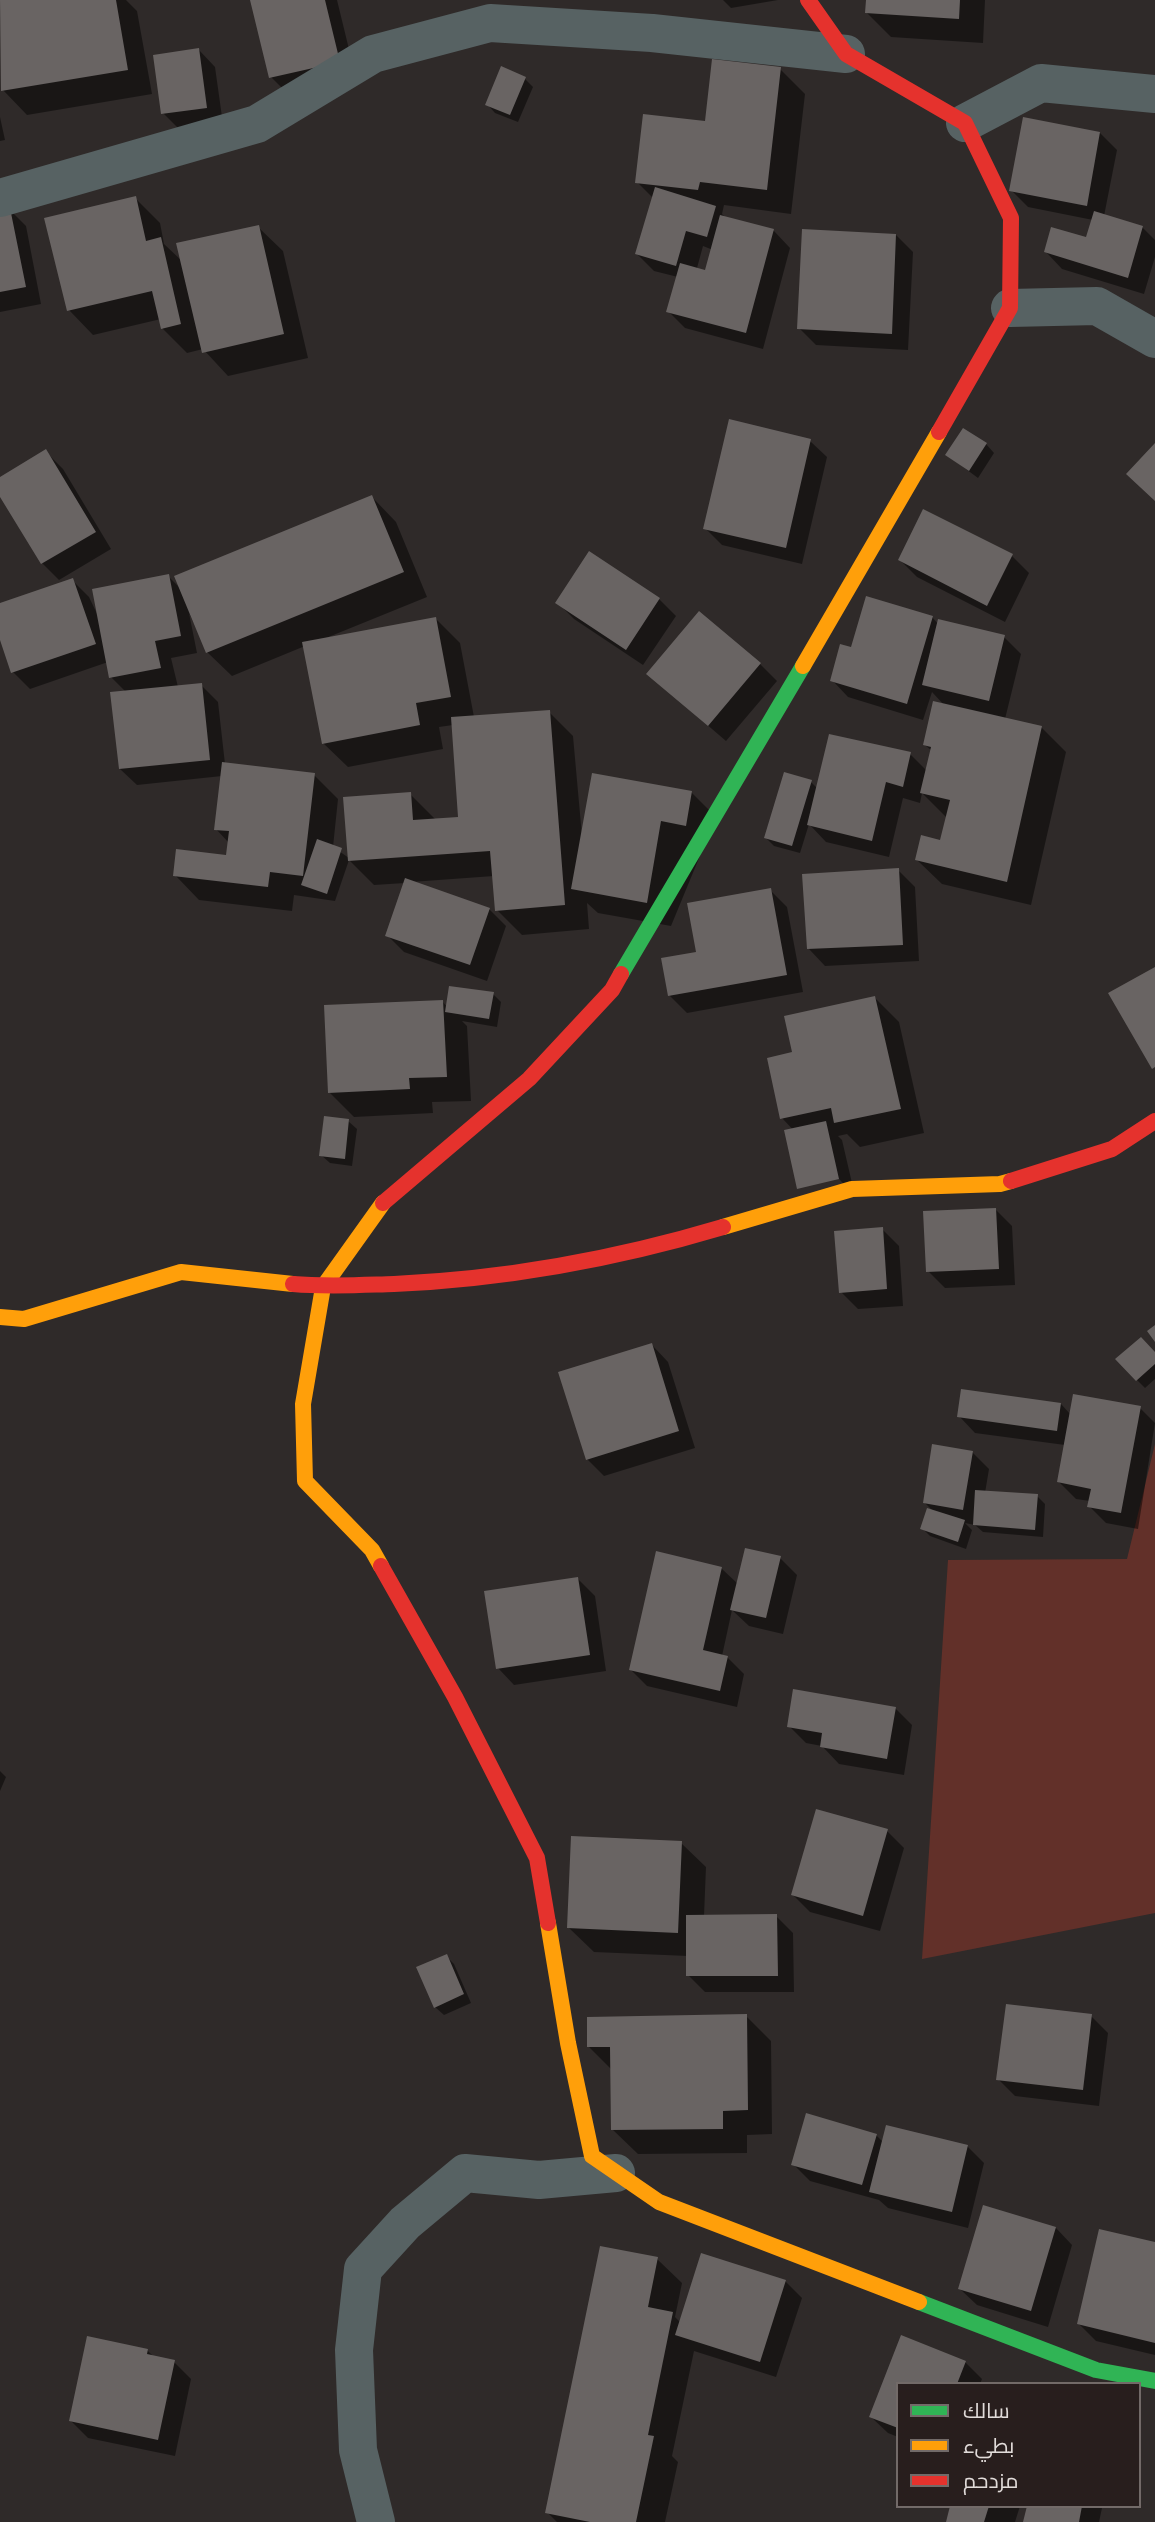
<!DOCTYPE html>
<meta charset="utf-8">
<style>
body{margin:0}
#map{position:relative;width:1155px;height:2522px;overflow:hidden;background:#2f2a29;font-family:"Golos Text",Cairo,sans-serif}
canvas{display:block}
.legend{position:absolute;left:896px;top:2382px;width:245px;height:126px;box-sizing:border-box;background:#281e1d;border:2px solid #726a68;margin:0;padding:9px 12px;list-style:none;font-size:21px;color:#e1dbd9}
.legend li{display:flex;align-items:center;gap:14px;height:35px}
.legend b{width:35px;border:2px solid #726a68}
</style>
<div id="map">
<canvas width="1155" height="2522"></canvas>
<ul class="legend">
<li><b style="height:9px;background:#30b455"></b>سالك</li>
<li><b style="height:9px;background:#ff9f0a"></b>بطيء</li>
<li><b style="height:9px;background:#e5322d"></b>مزدحم</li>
</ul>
</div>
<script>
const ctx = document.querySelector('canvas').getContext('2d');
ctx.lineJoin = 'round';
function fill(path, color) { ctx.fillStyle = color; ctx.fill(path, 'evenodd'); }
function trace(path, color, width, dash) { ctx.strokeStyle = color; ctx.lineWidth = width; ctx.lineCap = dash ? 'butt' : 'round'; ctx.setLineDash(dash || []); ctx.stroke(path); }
const green = new Path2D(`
 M1155,1444V1913L922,1959L948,1560L1127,1559Z`);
const shadow = new Path2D(`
 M0,0H126L137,11L152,94L27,115L3,90Z
 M252,0H337L356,78L288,94L271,77Z
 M723,0H778L731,8Z
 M868,0H985L983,43L891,37L867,13Z
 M199,50L215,67L223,124L180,130L163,113Z
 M780,69L805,94L791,214L724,205L722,214L727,219L774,231L790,248L763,349L685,328L668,311L678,277L654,271L637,254L654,199L637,182L707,122ZM703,246L713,250L707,272L697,268Z
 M525,79L533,87L518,122L495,113L487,104Z
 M0,117L5,140L0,141Z
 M1100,133L1117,150L1104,216L1142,227L1155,240V257L1144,294L1062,269L1046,252L1087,239L1093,220L1028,207L1011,190Z
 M135,198L160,223L164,244L182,261L258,227L283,251L308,358L228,376L203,349L187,353L163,329L161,319L93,335L69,310Z
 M9,209L26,226L41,304L0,312V211Z
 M896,235L913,252L908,350L816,345L799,328Z
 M810,441L827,457L802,564L722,545L705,528Z
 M986,444L994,453L978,478L947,455Z
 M46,452L63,469L111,549L59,580L42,563L0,493V479Z
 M372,497L396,522L427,597L326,638L436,619L460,643L474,717L549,712L573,736L582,836L691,792L716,817L671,926L598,913L587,903L589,929L522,935L497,910L494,876L411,882L489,909L506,926L487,981L404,952L387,935L405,883L374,885L349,860L335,901L294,895L292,911L199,900L175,875L228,857L229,843L216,829L222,776L137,785L120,769L126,692L111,677L108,662L30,689L13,672L0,635V605L72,580L89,597L99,618L168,576L181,589ZM189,613L207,652L232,676L305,646L323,743L348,767L443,749L439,727L453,725L460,819H435L410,794L349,858L333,847L338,799L314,775L225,764L218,702L201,685L178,687L171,658L197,653Z
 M1012,556L1029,573L1005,622L917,577L900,560Z
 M659,599L676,616L643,665L574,619L557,602Z
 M932,617L939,625L1004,637L1021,654L1005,719L1042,728L1066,752L1031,905L942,884L917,860L941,842L947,818L922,793L920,803L903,798L889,857L826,842L809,824L800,853L774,846L766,838L811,782L818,789L910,754L927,771L932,751L925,745L945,706L932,692L923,720L848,697L832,680L853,649Z
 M760,664L777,681L726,741L648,674Z
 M898,870L915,887L919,961L825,966L809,949Z
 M770,890L787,907L803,992L687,1013L670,996L698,953Z
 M493,994L501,1002L497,1027L462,1021L467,1026L471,1101L432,1102L433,1113L354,1117L329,1092L443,1002L447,1007Z
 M875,998L899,1022L924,1133L860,1147L847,1134L838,1136L842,1140L855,1196L782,1118L794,1054Z
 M348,1121L357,1129L352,1166L330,1163L321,1155Z
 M995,1209L1012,1226L1015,1285L945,1288L928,1271Z
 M882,1229L899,1246L903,1306L858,1309L841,1292Z
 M652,1345L668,1362L695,1448L604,1476L587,1459Z
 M1155,1354V1379L1145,1388L1137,1380Z
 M1061,1404L1071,1415L1140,1408L1155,1423L1138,1529L1106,1523L1089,1506L1090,1501L1076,1499L1059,1482L1065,1445L975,1433L959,1416Z
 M972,1452L989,1469L985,1493L1037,1496L1045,1504L1043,1537L983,1532L975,1525L965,1523L972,1530L966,1549L930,1536L922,1528L934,1512L924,1502Z
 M780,1558L797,1575L783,1634L749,1626L732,1610L722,1656L727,1657L744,1674L737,1707L647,1686L630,1669L721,1568L738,1584Z
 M578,1579L595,1596L606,1671L514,1685L498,1668Z
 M895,1708L912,1725L904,1775L839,1764L822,1746L806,1743L789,1726Z
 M0,1771L6,1777L0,1791Z
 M887,1831L904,1848L880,1931L810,1912L793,1895Z
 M681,1843L706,1867L704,1916H776L793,1933L794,1992H705L688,1975V1956L594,1952L569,1928Z
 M446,1956L454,1964L471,2003L444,2015L435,2007Z
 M746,2016L771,2041L772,2134L747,2135V2153L638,2154L613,2130L612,2070L589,2047Z
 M1091,2016L1108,2033L1099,2106L1015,2096L998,2079Z
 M876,2135L883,2142L967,2146L984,2163L968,2228L888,2208L879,2200L810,2181L793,2164Z
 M1056,2228L1072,2245L1048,2327L977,2305L960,2289Z
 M1155,2244V2355L1096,2341L1079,2324Z
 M657,2259L682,2283L675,2317L681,2323L785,2281L802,2298L776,2377L694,2351L672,2456L678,2462L665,2522H557L547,2512Z
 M902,2338L965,2362L982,2379L980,2384H898V2437L888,2433L871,2417Z
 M147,2350L154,2357L174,2362L191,2379L175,2456L88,2438L71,2421Z
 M953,2506H1020L1015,2522H948Z
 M1029,2506H1101L1102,2508L1099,2522H1025Z`);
const building = new Path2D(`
 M0,0H116L128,70L1,91Z
 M250,0H325L340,62L269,78Z
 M866,0H960L959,19L865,13Z
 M199,48L207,108L161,114L153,55Z
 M712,59L781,67L767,190L700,182L698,190L635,183L643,114L705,121Z
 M501,66L526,77L510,115L485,105Z
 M1023,117L1100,132L1087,206L1009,191Z
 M655,187L716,206L707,237L686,231L676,266L635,254Z
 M136,196L146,241L161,237L181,324L161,329L152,291L67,311L44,218Z
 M10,208L26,287L0,292V209Z
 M1094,211L1143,226L1128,278L1044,252L1051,227L1086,237Z
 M720,215L774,229L746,333L666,312L680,263L705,270Z
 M259,225L284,334L202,353L176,243Z
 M802,229L896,234L892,334L797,329Z
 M729,419L811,439L786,548L703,529Z
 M963,428L987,443L969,471L945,455Z
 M1155,443V501L1126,474Z
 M46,449L96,532L41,564L0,497V477Z
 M372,495L404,572L206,653L174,576Z
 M923,509L1013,554L987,606L898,560Z
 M589,551L660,598L626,650L555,603Z
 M169,574L181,636L155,641L161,668L109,678L92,589Z
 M73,578L96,644L11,673L0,640V603Z
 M866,596L933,616L907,704L830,681L840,644L851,647Z
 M699,611L761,663L708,726L646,674Z
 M436,617L451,697L416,703L420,725L322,744L302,642Z
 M938,619L1005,635L989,701L922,685Z
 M202,683L210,760L119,769L110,692Z
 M933,701L1042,726L1007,882L915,860L921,835L940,840L950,800L920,793L931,747L923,745Z
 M550,710L565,905L495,911L490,851L348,861L343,797L411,792L413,820L458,817L451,717Z
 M829,734L911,752L903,787L886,782L872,841L807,825Z
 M222,762L315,773L303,876L270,872L268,887L173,876L176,849L226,855L229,831L214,830Z
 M784,772L812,780L792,846L764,838Z
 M592,773L692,791L686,826L661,821L647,903L571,889Z
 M317,839L342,848L327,894L301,885Z
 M899,868L903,945L807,949L802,874Z
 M405,878L490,908L470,965L385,936Z
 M771,888L787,975L668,996L661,958L696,952L687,903Z
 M1155,967V1067L1152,1069L1108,993Z
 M449,986L494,992L489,1019L445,1012Z
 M875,996L901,1109L834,1123L831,1108L780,1119L767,1058L792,1052L784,1016Z
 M443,1000L447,1077L409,1078L410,1089L328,1093L324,1005Z
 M324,1116L349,1119L345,1159L319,1156Z
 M826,1121L839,1179L797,1189L784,1130Z
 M996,1208L999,1269L926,1272L923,1211Z
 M883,1227L887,1289L839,1293L834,1231Z
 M1155,1325V1342L1147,1331Z
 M1141,1337L1155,1352V1364L1136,1381L1115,1359Z
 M652,1343L679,1431L586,1460L558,1372Z
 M961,1389L1061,1403L1057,1431L957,1417Z
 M1073,1394L1141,1406L1121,1513L1087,1507L1091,1489L1057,1482Z
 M932,1444L973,1451L963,1510L923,1503Z
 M975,1490L1038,1494L1035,1530L973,1525Z
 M927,1508L965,1520L958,1542L920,1529Z
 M745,1548L781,1556L766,1618L730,1610Z
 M656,1551L722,1567L703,1650L728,1656L720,1691L629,1670Z
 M578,1577L590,1655L496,1669L484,1591Z
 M793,1689L896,1707L887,1759L820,1747L822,1733L787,1727Z
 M816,1809L888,1829L863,1916L791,1895Z
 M571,1836L682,1841L678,1933L567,1928Z
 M777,1914L778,1976H686V1915Z
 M447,1954L464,1994L434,2008L416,1967Z
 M1006,2004L1092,2014L1083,2090L996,2080Z
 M747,2014L748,2110L723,2111V2129L611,2130L610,2047H587V2017Z
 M806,2113L877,2134L862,2185L791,2165Z
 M886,2125L968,2145L952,2212L869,2192Z
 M983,2205L1056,2227L1031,2311L958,2289Z
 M1099,2229L1155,2242V2343L1077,2324Z
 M600,2246L658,2257L648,2307L673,2312L648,2435L654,2436L636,2522H590L545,2513Z
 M701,2253L786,2280L760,2362L675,2335Z
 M901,2335L966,2361L957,2384H898V2428L869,2417Z
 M87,2336L148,2349L147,2354L175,2360L158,2440L69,2421Z
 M950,2506H989L984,2522H946Z
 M1027,2506H1082L1079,2522H1023Z`);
const street = new Path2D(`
 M965,123L1041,83L1155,94
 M0,198L257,124L373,54L490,23L652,33L846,54
 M1010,308L1097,306L1155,339
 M376,2522L358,2450L354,2350L363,2269L405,2223L465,2173L539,2180L616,2173`);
const fast = new Path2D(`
 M621,974L803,666
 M919,2302L1096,2370L1155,2381`);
const slow = new Path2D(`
 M803,666L939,432
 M723,1227L852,1189L1000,1184L1011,1181
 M0,1317L24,1319L181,1272L293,1284
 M381,1566L372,1550L305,1481L303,1404L323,1287L383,1203
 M548,1923L568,2043L592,2156L659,2202L919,2302`);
const jam = new Path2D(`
 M808,0L846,54L965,123L1011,218L1010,308L939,432
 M1011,1181L1112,1149L1155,1121
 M383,1203L529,1079L612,990L621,974
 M293,1284C327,1287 360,1285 394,1284C505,1279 616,1259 723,1227
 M381,1566L455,1697L537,1858L548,1923`);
fill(green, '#623029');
fill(shadow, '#0007');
fill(building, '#696463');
trace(street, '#576263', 38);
trace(fast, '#30b455', 16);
trace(slow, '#ff9f0a', 16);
trace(jam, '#e5322d', 16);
</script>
